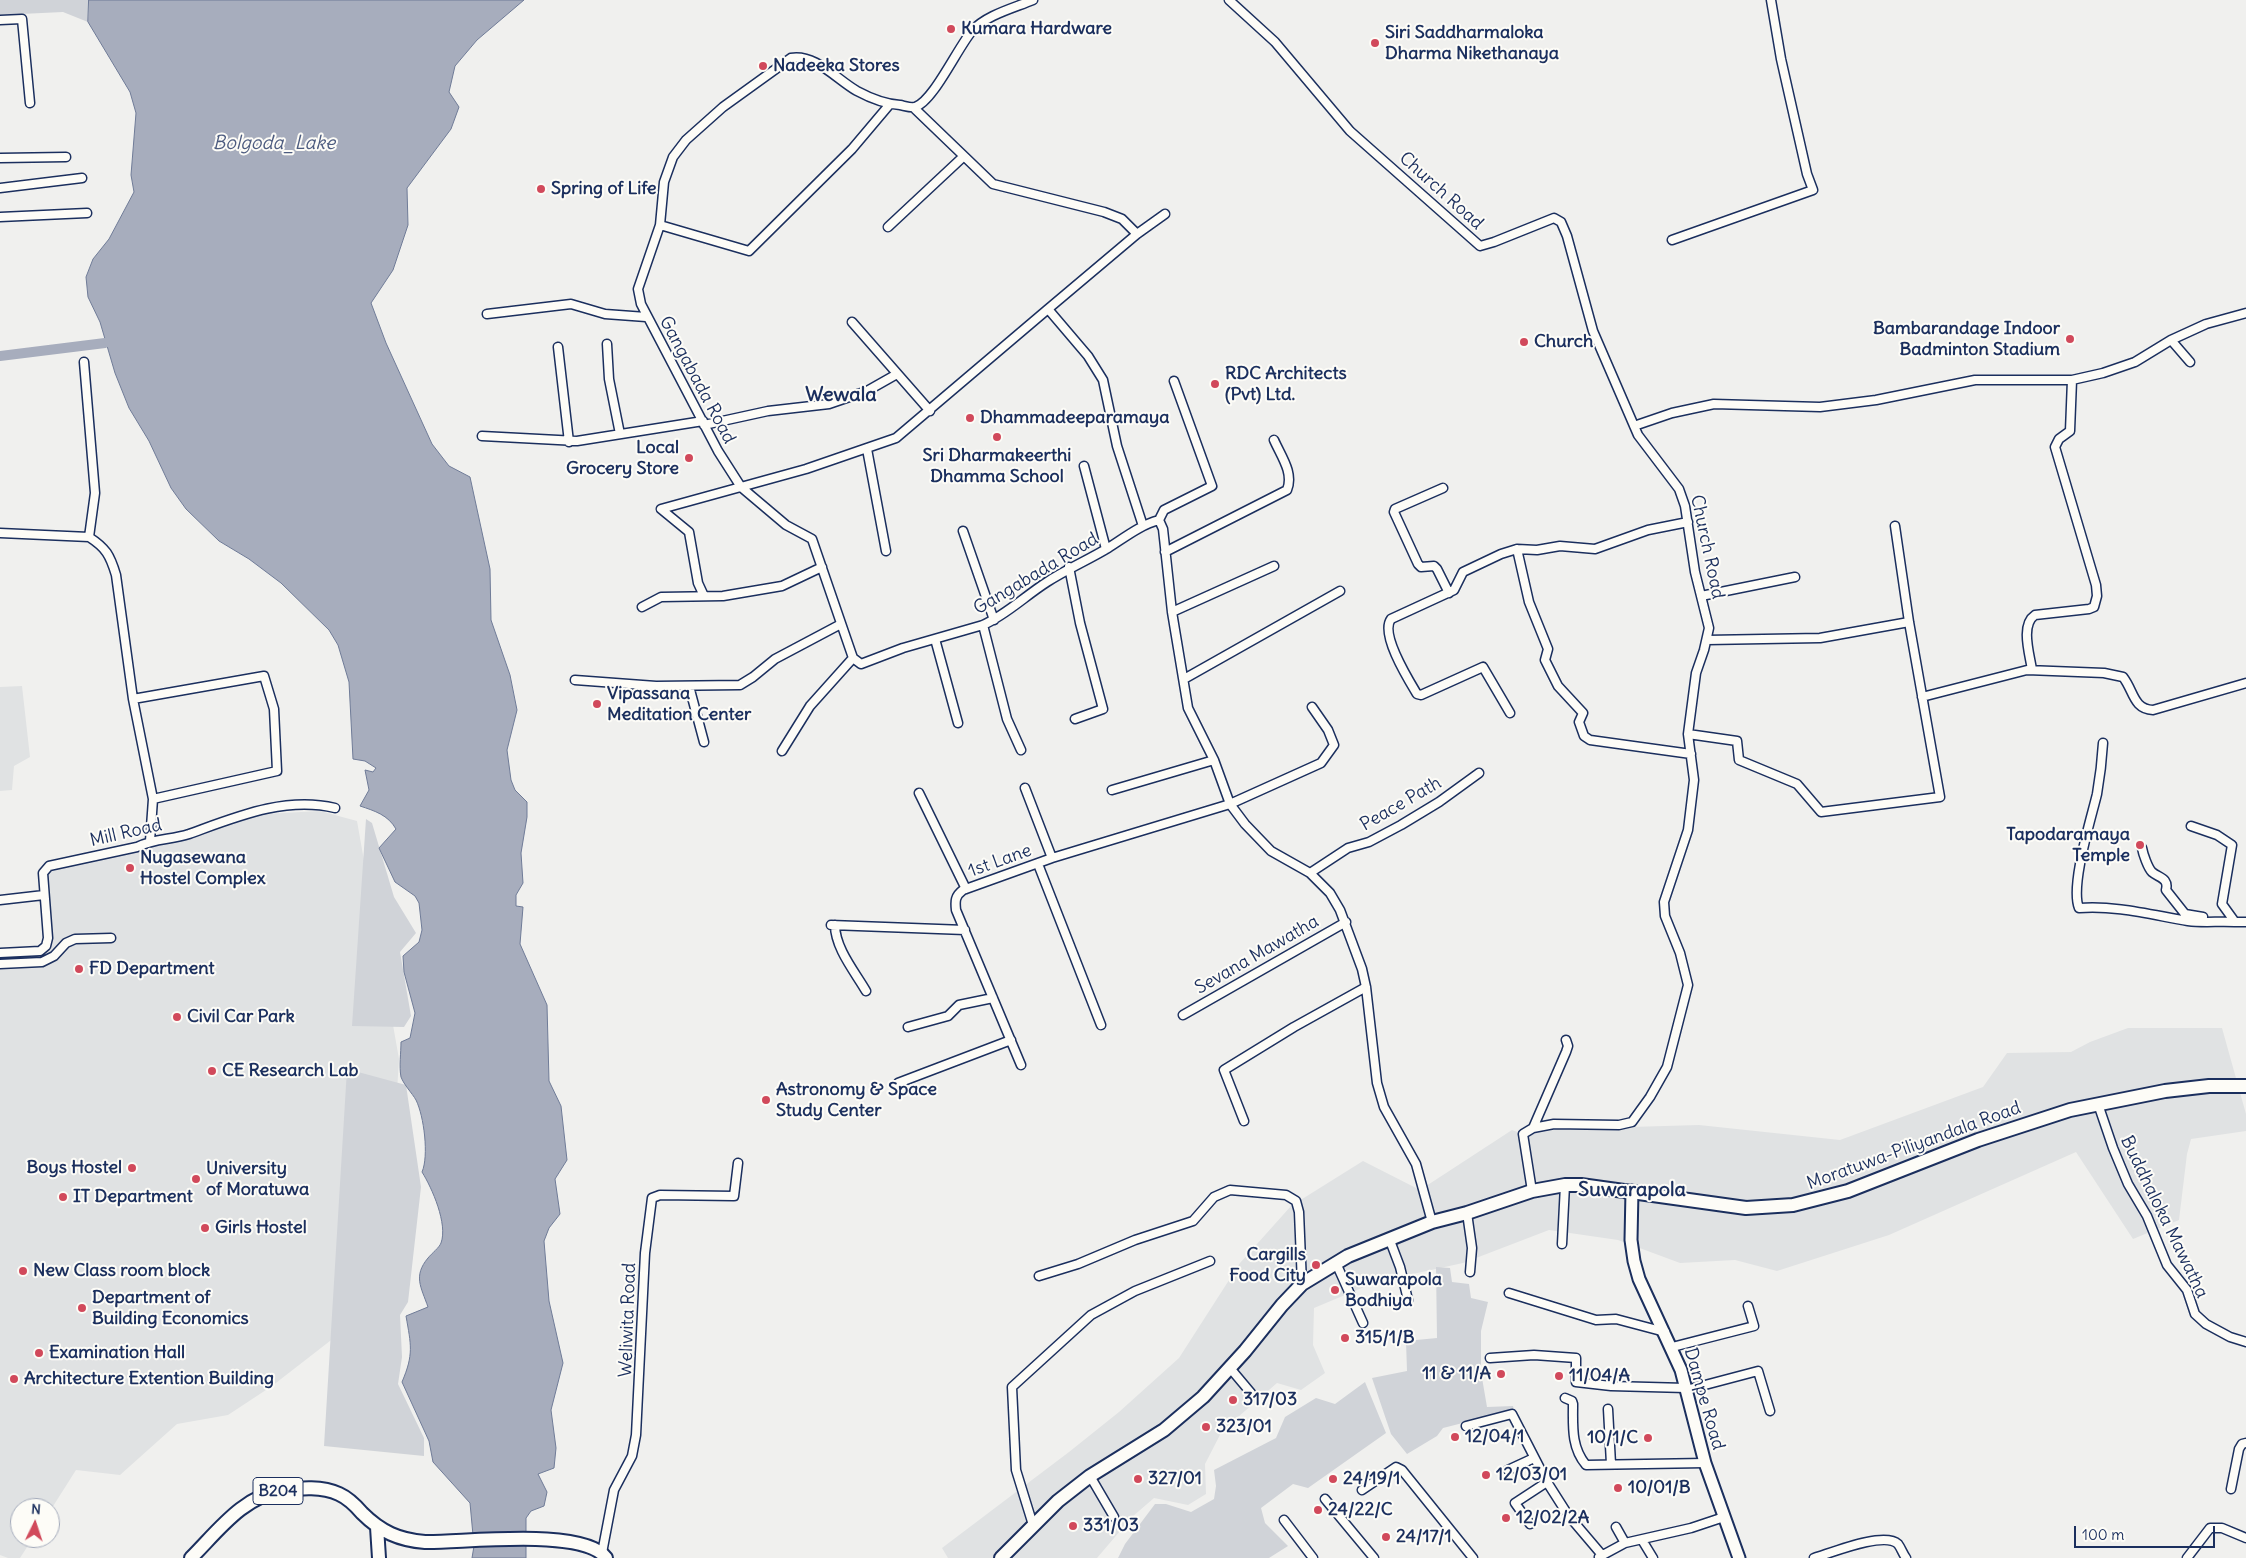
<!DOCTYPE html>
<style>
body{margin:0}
#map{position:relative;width:2246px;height:1558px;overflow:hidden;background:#f0f0ee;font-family:Delius,sans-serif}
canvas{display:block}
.north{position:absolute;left:10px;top:1498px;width:50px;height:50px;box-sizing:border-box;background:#fdfcf7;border:1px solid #a3aaba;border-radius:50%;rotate:4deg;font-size:14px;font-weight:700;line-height:20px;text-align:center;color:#1b2f5e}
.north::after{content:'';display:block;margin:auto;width:18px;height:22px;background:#d1495b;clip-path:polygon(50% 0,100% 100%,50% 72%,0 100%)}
.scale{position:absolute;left:2074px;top:1526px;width:141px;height:22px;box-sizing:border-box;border:2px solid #1b2f5e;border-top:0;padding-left:6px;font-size:15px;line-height:18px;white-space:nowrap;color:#1b2f5e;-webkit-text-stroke:4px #fdfcf7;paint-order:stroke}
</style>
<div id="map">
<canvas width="2246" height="1558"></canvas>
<div class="north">N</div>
<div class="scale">100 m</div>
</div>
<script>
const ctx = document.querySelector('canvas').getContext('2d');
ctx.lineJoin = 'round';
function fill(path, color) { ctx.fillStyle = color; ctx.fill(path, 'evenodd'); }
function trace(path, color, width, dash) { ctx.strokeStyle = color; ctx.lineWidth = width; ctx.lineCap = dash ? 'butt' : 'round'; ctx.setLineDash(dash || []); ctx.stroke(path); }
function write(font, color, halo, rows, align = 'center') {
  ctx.font = font + ' Delius,sans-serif'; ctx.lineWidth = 4; ctx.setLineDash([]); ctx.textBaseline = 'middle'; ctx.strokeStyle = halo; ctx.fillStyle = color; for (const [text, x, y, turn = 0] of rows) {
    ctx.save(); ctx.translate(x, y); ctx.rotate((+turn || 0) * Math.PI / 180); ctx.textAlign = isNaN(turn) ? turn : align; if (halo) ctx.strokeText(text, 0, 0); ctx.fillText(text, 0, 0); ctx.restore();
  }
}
const built = new Path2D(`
 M22,686L30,757L14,766L12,790L0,791V687Z
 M320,811L357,821L399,1059L384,1299L272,1386L228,1415L177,1424L120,1475L76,1470L50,1511V1508H20V1538H33L20,1558H8L0,1555V953L39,948L50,931L43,873L48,867L187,839L210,829L265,814Z
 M2128,1028H2222L2246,1114V1131L2191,1139L2187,1154L2179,1220L2133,1239L2076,1152L1889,1235L1777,1271L1735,1260L1680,1263L1618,1240L1549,1230L1463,1263L1376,1282L1314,1308L1313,1345L1325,1373L1301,1390L1277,1383L1222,1431L1205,1464L1206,1494L1188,1505L1154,1498L1132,1517L1097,1558H948L942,1548L1069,1452L1119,1412L1179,1358L1240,1263L1291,1206L1363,1161L1420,1190L1512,1130L1523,1134L1544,1132L1579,1124L1630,1127L1699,1125L1840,1140L1983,1087L2007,1053L2071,1052L2090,1042Z`);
const green = new Path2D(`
 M0,0H89L88,22L63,12L0,15Z
 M366,819L372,823L394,897L416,933L400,952L411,1016L404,1027L352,1026Z
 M347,1069L406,1085L421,1187L408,1302L400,1315L402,1357L398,1384L424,1438V1456L324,1446Z
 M1436,1267L1450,1268L1452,1282L1469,1284L1471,1298L1488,1302L1481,1331V1372L1487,1407L1513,1406L1514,1410L1443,1428L1437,1436L1407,1454L1391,1434L1372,1378L1407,1371L1406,1341L1437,1338Z
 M1365,1382L1386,1433L1308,1488L1293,1484L1261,1508L1265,1523L1288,1546L1269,1558H1118L1125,1544L1155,1504H1166L1191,1512L1214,1499L1216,1486L1214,1470L1276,1438L1285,1417L1316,1398L1335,1404Z`);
const water = new Path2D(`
 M89,0H524L477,40L455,66L449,92L459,107L451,129L407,188L408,225L393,270L371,303L386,343L432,444L449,466L470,477L490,569L491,620L510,675L517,710L507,750L511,780L515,790L527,802V817L521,853L523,883L516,895V906L523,907L520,944L547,1005L549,1081L561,1106L567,1160L555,1179L560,1214L549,1228L544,1241L549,1301L563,1363L551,1410L556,1448L554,1468L538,1474L547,1492L544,1506L531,1511L526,1518V1558H472L474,1546L470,1503L433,1462L429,1441L402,1382C414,1354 411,1345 406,1316L428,1307C421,1287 413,1276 428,1258C432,1253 439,1248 441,1243C448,1224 432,1188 422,1172C429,1156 424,1116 416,1100C412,1093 404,1085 401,1077C399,1067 401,1052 401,1042L410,1038L415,1013L404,972L403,956L419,942L422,930L419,903L415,896L395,882L379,848L396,829C388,815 375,811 360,806L369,790L365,770L373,772L376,768L365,761L353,759L349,682L338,645L329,630L281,583L249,559L219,541L186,509L171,488L149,441L129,408L115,373L100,322L88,297L86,277L93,259L109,239L134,192L131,175L136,113L130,92L88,22Z`);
const canal = new Path2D(`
 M0,356L105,343`);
const street = new Path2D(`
 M1033,0C1014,8 986,15 972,31C958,47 933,102 915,107C911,108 905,106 900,105C886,104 870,98 857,91C836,79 816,54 791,58L723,107L686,140L673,157L664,182L660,225L638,289L641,304L718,451L741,487L786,525L812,539L853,658L861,664L903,648L983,625C1006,615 1025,596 1047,582C1067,569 1088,560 1108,548C1124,538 1140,525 1159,520L1163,529L1172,612L1188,708L1214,760L1230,804L1245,824L1271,851L1310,873L1330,893L1340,910L1362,969L1366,987L1377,1083L1384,1107L1416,1164L1432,1222
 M1229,0L1275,42L1350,131L1480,246L1494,242L1554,218L1561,222L1567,236L1593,331L1638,435L1679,489L1685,506L1695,572L1709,628L1704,650L1696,673L1688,734L1694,780L1688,830L1664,902L1665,916L1680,953L1688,985L1667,1067L1650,1097L1632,1122L1619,1125L1554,1124L1533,1128L1523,1134L1532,1191
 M0,20L22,19L30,103
 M914,108L993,184L1104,212L1122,219L1137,234
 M0,158L66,157
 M0,188L82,178
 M0,217L87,213
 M660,225L749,251L852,149L890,104
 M888,227L964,156
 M1672,240L1813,190L1807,174L1781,59L1771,0
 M1048,309L1137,234L1165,214
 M487,314L571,304L605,314L646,317
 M852,322L930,411
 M2171,340L2190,362
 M607,344L609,379L620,434
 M558,347L569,442
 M84,362L95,493L89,537C106,548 110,555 116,575L133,699L153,799L150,841
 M704,425L768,411L829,404L867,391L897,374
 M1634,426L1672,413L1714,404L1820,407L1876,400L1975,380H2072L2103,373L2135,362L2171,340L2206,324L2246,313
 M482,436L577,441L703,421
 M867,449L886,551
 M1084,466L1106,549
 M1443,488L1395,509L1394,512L1418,564L1421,567L1434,566L1437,569L1449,593
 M1159,520L1164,510L1212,486L1174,381
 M963,531L994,620
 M0,533L89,537
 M1517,549L1529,602L1548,649L1545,660L1558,686L1583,713L1579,722L1584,736L1590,740L1691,754
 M1165,552L1287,490C1294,473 1281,456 1274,440
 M1069,567L1080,623L1103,709L1075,719
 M704,596L698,583L689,532L661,509L806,469L896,438L1048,309L1088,356L1103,380L1117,446L1143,526
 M1701,596L1795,577
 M642,607L661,597L723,596L782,586L822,567
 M1172,612L1274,566
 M983,625L1007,719L1021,750
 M935,639L958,723
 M1707,640L1820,638L1909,622
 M2032,670C2030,655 2020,625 2035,615L2089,609L2094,607L2097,596L2096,585L2055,447L2059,439L2070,431L2072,380
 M1184,679L1340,591
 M575,680L656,686L740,685L753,677L775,659L841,624
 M689,686L704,742
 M1922,697L2027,670L2104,673L2123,677C2134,691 2133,709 2153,710L2246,683
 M133,699L264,676L274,709L277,771L153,799
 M1510,713L1483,667L1421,695L1417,694C1408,679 1380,634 1391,619L1454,590L1463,572L1501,554L1517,549L1537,550L1560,546L1595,549L1648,530L1688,522
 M1688,734L1737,741L1739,760L1797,784L1821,812L1940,797L1909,622L1895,526
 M2103,743C2102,760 2100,777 2097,794C2091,819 2070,886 2079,908C2115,905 2152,915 2188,921C2203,923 2220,921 2235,922
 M782,751L810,706L853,658
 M1025,788L1052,858
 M1112,790L1214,760
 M919,793L966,889
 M2191,826L2217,835L2232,845L2222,904L2235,922H2246
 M2142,848C2143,854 2148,868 2152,872C2159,878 2169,878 2166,890L2185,914L2203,917
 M1038,864L1101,1025
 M1310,873L1348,848L1369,842L1401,825L1439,802L1479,773
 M0,900L44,895
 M831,925L965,930
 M835,925C835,948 855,972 866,991
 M0,953L40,951L46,946L48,938L43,873L49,866L137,847C155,838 171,840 189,834C236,817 285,796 335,808
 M0,964L42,962L54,956L66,943L75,939L111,938
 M1183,1015L1346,922
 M908,1027L948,1016L959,1005L993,998
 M1021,1065L956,910C955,901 955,896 963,890L1052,858L1230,804L1321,763L1334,745L1328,730L1312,707
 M898,1083L1011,1040
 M2098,1104L2113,1148L2128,1184L2147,1216L2167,1265L2187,1290L2195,1314L2206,1324L2230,1337L2246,1342
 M1244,1121L1224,1070L1294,1027L1366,987
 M1533,1128L1566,1052L1568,1046L1566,1040
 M1467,1213L1472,1248L1470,1272
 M1389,1238L1400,1267L1408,1300
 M1562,1244L1565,1185
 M1336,1263L1363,1323
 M1039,1276L1078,1264L1135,1240L1193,1221L1214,1197L1230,1190L1286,1195L1296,1201L1299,1212L1302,1284
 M1509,1293L1596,1320L1616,1319L1665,1332
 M1672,1347L1754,1326L1748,1306
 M1490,1358L1534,1355L1576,1358V1382L1611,1386L1686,1388
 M1230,1368L1251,1393
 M1686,1390L1758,1371L1770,1411
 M1565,1398L1572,1401L1573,1404C1573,1426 1571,1447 1586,1465L1705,1463
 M1608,1409L1611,1464
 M1466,1426L1512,1414L1547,1482L1568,1515L1602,1555
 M1508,1470L1534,1458
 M1090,1476L1114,1517
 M2231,1489L2239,1449L2242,1444L2246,1443
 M1362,1490L1396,1467L1402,1470L1473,1558
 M1325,1499L1374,1558
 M1284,1520L1313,1558
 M1530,1524L1515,1503L1547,1482
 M1033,1525L1016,1470L1012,1387L1091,1315L1135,1291L1210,1261
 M1616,1527L1625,1543
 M1642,1540L1653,1558
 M602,1553L614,1490L632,1456L636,1435L645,1253L652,1198L660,1195L734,1196L738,1163
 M1599,1557L1625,1543L1691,1528L1724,1517
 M1814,1558C1831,1553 1884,1531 1898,1544C1901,1548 1903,1554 1906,1558
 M2187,1558L2210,1528H2222L2246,1538`);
const secondary = new Path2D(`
 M1632,1191L1631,1240L1634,1261L1639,1279L1681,1370L1705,1463L1739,1558`);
const primary = new Path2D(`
 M377,1527L379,1558
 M191,1558C218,1531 243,1496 283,1490C301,1488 322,1486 339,1494C348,1498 356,1506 362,1513C381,1532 399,1540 425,1542C462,1543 584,1527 606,1558
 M1001,1558L1058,1501L1090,1476L1164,1430L1203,1397L1245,1351L1282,1305L1302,1284L1348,1256L1432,1222L1467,1213L1532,1191L1565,1185H1581L1746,1208L1793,1205L1848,1191L1978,1140L2070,1110L2165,1091L2209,1086H2246`);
const markers = [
 [951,29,5,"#d1495b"],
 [1375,43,5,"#d1495b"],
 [763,66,5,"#d1495b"],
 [541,189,5,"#d1495b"],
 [2070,339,5,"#d1495b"],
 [1524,342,5,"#d1495b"],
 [1215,384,5,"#d1495b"],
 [970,418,5,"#d1495b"],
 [997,437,5,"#d1495b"],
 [689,458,5,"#d1495b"],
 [597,704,5,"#d1495b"],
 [2140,845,5,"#d1495b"],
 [130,868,5,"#d1495b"],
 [79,969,5,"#d1495b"],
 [177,1017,5,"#d1495b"],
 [212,1071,5,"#d1495b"],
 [766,1100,5,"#d1495b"],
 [132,1168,5,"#d1495b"],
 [196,1179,5,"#d1495b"],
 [63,1197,5,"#d1495b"],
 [205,1228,5,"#d1495b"],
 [1316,1265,5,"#d1495b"],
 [23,1271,5,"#d1495b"],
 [1335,1290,5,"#d1495b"],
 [82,1308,5,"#d1495b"],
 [1345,1338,5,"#d1495b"],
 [39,1353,5,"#d1495b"],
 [1501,1374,5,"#d1495b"],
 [1559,1376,5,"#d1495b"],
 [14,1379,5,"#d1495b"],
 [1233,1400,5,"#d1495b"],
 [1206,1427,5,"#d1495b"],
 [1455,1437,5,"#d1495b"],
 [1648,1438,5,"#d1495b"],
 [1486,1475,5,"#d1495b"],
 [1138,1479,5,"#d1495b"],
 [1333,1479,5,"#d1495b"],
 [1618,1488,5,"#d1495b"],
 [1318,1510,5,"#d1495b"],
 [1506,1518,5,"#d1495b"],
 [1073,1526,5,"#d1495b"],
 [1386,1537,5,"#d1495b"]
];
const shields = [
 [278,1491,50]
];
const shieldNames = [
 ["B204",278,1491]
];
const poiNames = [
 ["Kumara Hardware",961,29],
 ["Siri Saddharmaloka",1385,33],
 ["Dharma Nikethanaya",1385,54],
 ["Nadeeka Stores",773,66],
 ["Spring of Life",551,189],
 ["Bambarandage Indoor",2060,329,"right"],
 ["Badminton Stadium",2060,350,"right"],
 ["Church",1534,342],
 ["RDC Architects",1225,374],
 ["(Pvt) Ltd.",1225,395],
 ["Dhammadeeparamaya",980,418],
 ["Local",679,448,"right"],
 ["Grocery Store",679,469,"right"],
 ["Sri Dharmakeerthi",997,456,"center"],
 ["Dhamma School",997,477,"center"],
 ["Vipassana",607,694],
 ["Meditation Center",607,715],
 ["Tapodaramaya",2130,835,"right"],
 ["Temple",2130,856,"right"],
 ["Nugasewana",140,858],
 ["Hostel Complex",140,879],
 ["FD Department",89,969],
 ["Civil Car Park",187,1017],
 ["CE Research Lab",222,1071],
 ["Astronomy & Space",776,1090],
 ["Study Center",776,1111],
 ["Boys Hostel",122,1168,"right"],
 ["University",206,1169],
 ["of Moratuwa",206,1190],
 ["IT Department",73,1197],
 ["Girls Hostel",215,1228],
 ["Cargills",1306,1255,"right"],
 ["Food City",1306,1276,"right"],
 ["New Class room block",33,1271],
 ["Suwarapola",1345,1280],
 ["Bodhiya",1345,1301],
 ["Department of",92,1298],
 ["Building Economics",92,1319],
 ["315/1/B",1355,1338],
 ["Examination Hall",49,1353],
 ["11 & 11/A",1491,1374,"right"],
 ["11/04/A",1569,1376],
 ["Architecture Extention Building",24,1379],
 ["317/03",1243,1400],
 ["323/01",1216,1427],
 ["12/04/1",1465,1437],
 ["10/1/C",1638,1438,"right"],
 ["12/03/01",1496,1475],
 ["327/01",1148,1479],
 ["24/19/1",1343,1479],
 ["10/01/B",1628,1488],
 ["24/22/C",1328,1510],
 ["12/02/2A",1516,1518],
 ["331/03",1083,1526],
 ["24/17/1",1396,1537]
];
const streetNames = [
 ["Church Road",1441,191,42],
 ["Gangabada Road",697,380,62],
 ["Church Road",1707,547,78],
 ["Gangabada Road",1036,574,-31],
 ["Peace Path",1401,804,-30],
 ["Mill Road",126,833,-13],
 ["1st Lane",1000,861,-20],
 ["Sevana Mawatha",1257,955,-30],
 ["Moratuwa-Piliyandala Road",1914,1146,-20],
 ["Buddhaloka Mawatha",2164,1217,64],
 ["Weliwita Road",628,1320,-88],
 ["Dampe Road",1704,1399,74]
];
const waterNames = [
 ["Bolgoda_Lake",274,144]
];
const quarterNames = [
 ["Wewala",841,395],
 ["Suwarapola",1632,1190]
];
fill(built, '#e0e2e3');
fill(green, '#d0d3d8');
fill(water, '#a7adbd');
trace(water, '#6f7b97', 1);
trace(canal, '#a7adbd', 10);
trace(street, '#1b2f5e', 11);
trace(secondary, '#1b2f5e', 15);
trace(primary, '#1b2f5e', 16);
trace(street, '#fdfcf7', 8);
trace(secondary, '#fdfcf7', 11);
trace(primary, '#fdfcf7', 12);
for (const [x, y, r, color] of markers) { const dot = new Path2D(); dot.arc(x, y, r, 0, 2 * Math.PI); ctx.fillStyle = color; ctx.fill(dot); trace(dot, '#fdfcf7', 2); }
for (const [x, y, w] of shields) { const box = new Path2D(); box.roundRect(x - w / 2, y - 13.5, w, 27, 4); ctx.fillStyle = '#fdfcf7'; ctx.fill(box); trace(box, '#1b2f5e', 1); }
write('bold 16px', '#1b2f5e', null, shieldNames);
write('bold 18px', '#1b2f5e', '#fdfcf7', poiNames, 'left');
write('18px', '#1b2f5e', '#fdfcf7', streetNames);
write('italic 19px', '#4c5b7f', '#fdfcf7', waterNames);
write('bold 20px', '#1b2f5e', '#fdfcf7', quarterNames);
</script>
